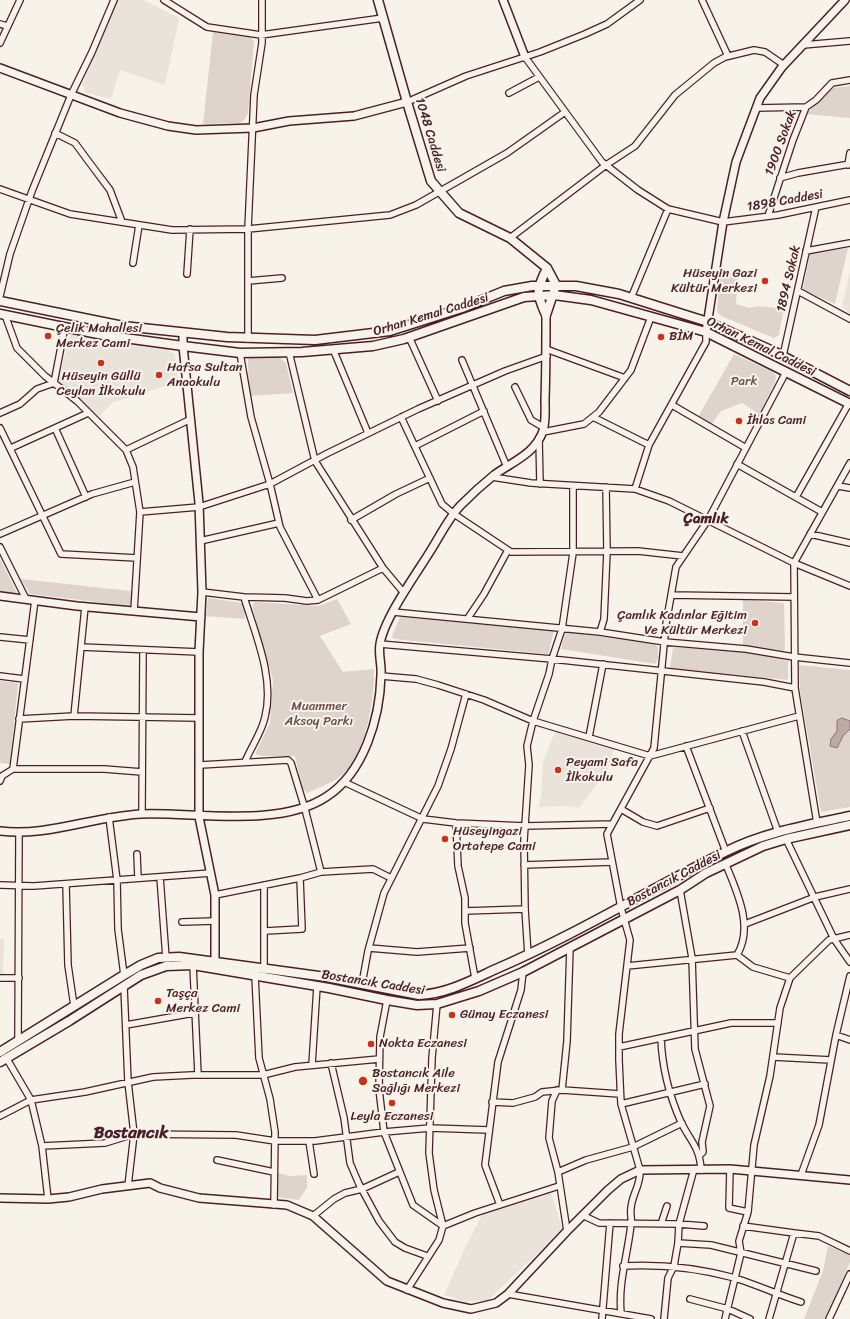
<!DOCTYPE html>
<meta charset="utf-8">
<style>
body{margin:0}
canvas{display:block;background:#f7f3e8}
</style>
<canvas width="850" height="1319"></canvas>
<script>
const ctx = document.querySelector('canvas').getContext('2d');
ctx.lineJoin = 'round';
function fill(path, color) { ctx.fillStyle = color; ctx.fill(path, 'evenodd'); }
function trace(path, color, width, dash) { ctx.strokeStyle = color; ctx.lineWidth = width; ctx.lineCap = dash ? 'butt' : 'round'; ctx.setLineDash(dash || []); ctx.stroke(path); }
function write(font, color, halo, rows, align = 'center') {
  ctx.font = font + ' Sriracha,sans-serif'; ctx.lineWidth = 4; ctx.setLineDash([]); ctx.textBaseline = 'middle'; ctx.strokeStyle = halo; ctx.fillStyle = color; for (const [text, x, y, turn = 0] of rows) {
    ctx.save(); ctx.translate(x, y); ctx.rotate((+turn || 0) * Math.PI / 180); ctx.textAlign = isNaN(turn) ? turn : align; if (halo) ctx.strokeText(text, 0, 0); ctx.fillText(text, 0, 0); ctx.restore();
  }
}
const built = new Path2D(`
 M118,0H144L179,18L165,85L120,70L111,99L86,93L82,84Z
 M850,271V314L842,306Z
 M72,334L167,349L175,354L178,382L112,403L99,417L58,381L69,337Z
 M555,732L614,749L608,769L579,808L567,806L538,807L541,797L543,762Z
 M0,939H4L3,975H0Z
 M551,1192L562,1228L541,1250L488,1300L465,1302L444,1295L464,1250L482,1215Z`);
const green = new Path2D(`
 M213,32L250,37L254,41L248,113L245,119L240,123L203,124Z
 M850,86V118L806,114L833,88Z
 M848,248L835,304L803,290L810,254Z
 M738,267L736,304L750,308C760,303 773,310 784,307L779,335L774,338L721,316L717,312L720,277Z
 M734,354L773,372L776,376L775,382L759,414L742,403L721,411L711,425L698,417Z
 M251,356L279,357L286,363L293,393L249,396L248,360Z
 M0,559L16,591L15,594L0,592Z
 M21,579L131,591V606L30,594Z
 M208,598L243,603L245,619L206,616Z
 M337,599L351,624L320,636L343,672L374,669C375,697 366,751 345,772C336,782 320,787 307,793L302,788L295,756H263L255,754L270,723L273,680L252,606L255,602L319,606Z
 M743,600L784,603L785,649L784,651L743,645Z
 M400,617L554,631L548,654L394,639L392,636Z
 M570,632L654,644L658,647V658L655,664L561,649L565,634Z
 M673,647L761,654L788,661V680L670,668Z
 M799,665L850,670V807L821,812L800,690Z
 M0,681L18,683L10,764L0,763Z
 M278,1173L290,1176L307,1175V1187L299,1200L277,1197Z
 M828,1246L850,1255V1262L826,1319H804L823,1271Z`);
const water = new Path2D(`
 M842,718L850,721V729L843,736L837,748L830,746L831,739L837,731V721Z`);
const minor = new Path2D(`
 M164,0L207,27L261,35L383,18
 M702,0L728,56
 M0,24L7,26
 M0,43L20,0
 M803,45L850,41
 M525,57L602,162L638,190L668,209L723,222L778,215L850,200
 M509,93L539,77
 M407,102L466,76L540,52L585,34L607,24L640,0
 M756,108L806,107
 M55,133L75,143L89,162L110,190L122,222
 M848,165L850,153
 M780,178L798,173L850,164
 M0,189L70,214L172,230L248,229L390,215L416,205L507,153L565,112
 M768,216L793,140L806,107L816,100L832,83L850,80
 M510,238L606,165L635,146L675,95L714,63L725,57L754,50L765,52L784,65
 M806,251L850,243
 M133,263L139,225
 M187,274L190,229
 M248,281L282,278
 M798,291L850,319
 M0,296L10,254L32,191L71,95L92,52L114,0
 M631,298L668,209
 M5,315L17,348L45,376L77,401L126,450L133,467L140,512L134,611
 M409,337L438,401
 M248,339V229L254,95L262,43V0
 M333,349L368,433
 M546,349L625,378
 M289,352L315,461L383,568L404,593
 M240,353L251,417L270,484L280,527L318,600
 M783,356L816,207
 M462,360L507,467
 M515,387L531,420L543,427
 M672,405L746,448
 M0,413L20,404L37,389L54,383L65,326
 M401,417L442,504L454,514L511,552L638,551L683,556
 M593,417L649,445
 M0,428L61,554L137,558
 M55,428L86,497
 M543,432L584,424L599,412L631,370L651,317
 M539,438L540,484
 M415,446L484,411
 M11,448L88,413
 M126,450L191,419
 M737,464L822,512
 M492,477L531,483L635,489L669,501L794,563L850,586
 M838,486L850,488
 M635,489L649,445L706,342V332
 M796,497L849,403
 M140,512L199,507L270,484L326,454L418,409L505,371L547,356
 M351,520L396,494L430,478
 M0,534L92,494L135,482
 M810,534L850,543
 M200,541L279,523
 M0,547L26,599
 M202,592L244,597L285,598L307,601L318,600L383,568
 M671,595L794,597
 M244,597C255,634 275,678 265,717C262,732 251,747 245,762
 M393,612L600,632L665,642L746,649L794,657L850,663
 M468,618L484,594L508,550
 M600,632L604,619L607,552L606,487
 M0,637L30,640
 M380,644L552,659L764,682L795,688
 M81,647L199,652
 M0,676L24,679
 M381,676L416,679L438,685L484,700L533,721L650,756L799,716
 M74,716L85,607
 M19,719L74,716L199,718
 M742,731L778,832
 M589,737L603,664
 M686,746L726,852
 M200,765L288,760L291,763L305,809L321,872L300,878L215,895
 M13,769H104L142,772
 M0,781L2,776L13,769L35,600
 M344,782L423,819L456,823L525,826L612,824
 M621,809L643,822L657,826L710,808
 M142,814L143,650
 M109,817L117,880L118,929L124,975
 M456,823L458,866L465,898V923L475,978
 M817,823L795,688L794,563L850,463
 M786,839L834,939L850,962
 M137,854L138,878
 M524,865L612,862
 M726,865C737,892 754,927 737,955
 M321,872L373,869L391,878
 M160,877L166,958
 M66,884L68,965L74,1006
 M0,885L34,886L211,873
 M680,890L692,958L695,1049L710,1106L702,1142L703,1152L700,1155
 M465,911L525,909
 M182,922L215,921
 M745,924L815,897L850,889
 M265,931L302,929L300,878
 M369,948L417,952L470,948
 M528,955L525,909L524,841L529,765L527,746L533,721L549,674L552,659L562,629L573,553V486
 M193,965L198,1075
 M627,966L737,955L753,967L790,978
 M264,970V885
 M255,976L259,1058L270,1099L275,1132L274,1205
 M0,978H19
 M362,984L368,951L384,893L438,786L451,749L466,694
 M124,987L128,1082L134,1134L128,1186
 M387,1000L380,1037L379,1089L384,1132L413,1205L443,1226
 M126,1025L194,1013
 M836,1035L850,1040
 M661,1038C662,1067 669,1095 681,1122C690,1141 700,1147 701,1170
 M18,1042L19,832
 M619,1047L731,1023H778
 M773,1057L831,1060
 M7,1059L31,1100L42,1146L48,1199
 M331,1063L344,1118L350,1163L359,1184L379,1221L395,1242L405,1248L427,1256
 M312,1065L317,986
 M557,1090L552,1101L549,1138L558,1172L567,1231
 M562,1090L567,1041L570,947
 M492,1102L513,1103L535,1097L542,1092L562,1090L620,1094
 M621,1104L705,1084
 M0,1116L31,1100L85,1092L153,1077L192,1075H263L295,1067L379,1059
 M309,1141L314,1174
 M42,1146L105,1143L134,1134L236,1135L275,1141H315L384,1132L430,1128L489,1130
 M217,1160L274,1172
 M730,1169L729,1208L748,1212
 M558,1172L586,1160L633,1147L682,1123
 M801,1175L819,1125L836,1035L850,976
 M500,1205L485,1165L498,1062L521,990L523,972
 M582,1215L599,1223L679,1224L704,1226
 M313,1216L334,1199L345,1193L362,1189L399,1172
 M661,1224L667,1206
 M443,1226L475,1213L559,1186
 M743,1226L794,1233L769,1319
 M794,1233L819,1236L850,1251
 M678,1243L711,1245L816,1271
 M623,1266C661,1264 698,1268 735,1278C757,1285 779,1295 801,1302
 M407,1290L439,1240L443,1226L434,1190L429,1153L432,1058L437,1004
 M508,1294L651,1319
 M690,1299L728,1309L750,1319
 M621,1313C618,1282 628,1254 631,1224C632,1219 630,1214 631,1208C632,1194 641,1185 640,1170L621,1104L619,1060V1034L630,940L621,908L607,834L654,748L666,624L676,567L708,520L786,372
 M602,1319L610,1223
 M664,1319L668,1278L674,1266L678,1243L679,1224L694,1169
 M725,1319L741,1253L739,1241L748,1212L754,1145L770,1076L780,1008L790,978L829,940L850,935
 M829,1319L850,1274`);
const tertiary = new Path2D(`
 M503,0L525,57
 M0,68L120,113L168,126L196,130L253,128L289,121L354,116L407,102
 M706,332L723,222L736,162L760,98L782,67L845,0
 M183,333V346L199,503L202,592L199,652V817L215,895V961
 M0,596L77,606L201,617
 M0,831C48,837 94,816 142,814C196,812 279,828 326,797C364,773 380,718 381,675C382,665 378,654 380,644C384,618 417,573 431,550C440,536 449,517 461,505C471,495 483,484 494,475C512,462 535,454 543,431C546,422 545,410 545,400C546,372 546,343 546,315
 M0,1198L48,1199L69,1197L102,1189L150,1183L160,1188L199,1198L287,1205L313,1216L387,1281L443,1303L471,1309L496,1303L508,1294L567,1231L608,1190L621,1179L640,1170L730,1169L850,1180`);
const secondary = new Path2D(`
 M378,0L407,102L431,181L459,213L510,238L547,268L556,285L546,315
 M0,301L123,326L227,337L315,340L390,331L462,308L504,291L532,286H576L619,294L708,322L773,351L850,391
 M0,314L103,335L183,346L240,353L302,352L373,346L404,339L524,297L554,295L591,300L706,332L850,404
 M546,315C536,293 536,290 547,268
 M0,1052L124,975L141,965L158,958L179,957L326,977L419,995C446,994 472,980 496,969C575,935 648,890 725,852C764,832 808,825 850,816
 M0,1062L69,1021L141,975L166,966L193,965L329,988L387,1000L417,1005L437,1004L479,991L523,972L680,890L706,873L763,846L786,839L850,825`);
const markers = [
 [765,281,4,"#c8321e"],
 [48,336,4,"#c8321e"],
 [661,337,4,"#c8321e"],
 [101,363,4,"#c8321e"],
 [159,375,4,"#c8321e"],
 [739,421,4,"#c8321e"],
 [755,623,4,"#c8321e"],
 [558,770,4,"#c8321e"],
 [445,839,4,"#c8321e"],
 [158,1001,4,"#c8321e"],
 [452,1015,4,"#c8321e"],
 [371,1044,4,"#c8321e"],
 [363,1081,5,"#c8321e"],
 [392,1103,4,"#c8321e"]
];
const streetNames = [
 ["1048 Caddesi",430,135,73],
 ["1900 Sokak",781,143,-70],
 ["1898 Caddesi",785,201,-10],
 ["1894 Sokak",789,279,-77],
 ["Orhan Kemal Caddesi",431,315,-17],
 ["Orhan Kemal Caddesi",761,347,26],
 ["Bostancık Caddesi",674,879,-28],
 ["Bostancık Caddesi",373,983,9]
];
const poiNames = [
 ["Hüseyin Gazi",757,274,"right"],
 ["Kültür Merkezi",757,289,"right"],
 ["Çelik Mahallesi",56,329],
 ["Merkez Cami",56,344],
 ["BİM",669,337],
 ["Hafsa Sultan",167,368],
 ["Anaokulu",167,383],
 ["Hüseyin Güllü",101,377,"center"],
 ["Ceylan İlkokulu",101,392,"center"],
 ["İhlas Cami",747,421],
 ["Çamlık Kadınlar Eğitim",747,616,"right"],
 ["Ve Kültür Merkezi",747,631,"right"],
 ["Peyami Safa",566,763],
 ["İlkokulu",566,778],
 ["Hüseyingazi",453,832],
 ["Ortatepe Cami",453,847],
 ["Taşça",166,994],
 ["Merkez Cami",166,1009],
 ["Günay Eczanesi",460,1015],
 ["Nokta Eczanesi",379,1044],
 ["Bostancık Aile",372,1074],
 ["Sağlığı Merkezi",372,1089],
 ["Leyla Eczanesi",392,1117,"center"]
];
const parkNames = [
 ["Park",744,382],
 ["Muammer",319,707],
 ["Aksoy Parkı",319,722]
];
const quarterNames = [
 ["Çamlık",706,519]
];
const districtNames = [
 ["Bostancık",131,1134]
];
fill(built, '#eae3da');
fill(green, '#ded4cc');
fill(water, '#bcaaa7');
trace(water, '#8e7275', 1);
trace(minor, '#4a1f2b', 8);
trace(tertiary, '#4a1f2b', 10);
trace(secondary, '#4a1f2b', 11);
trace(minor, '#f7f3e8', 5.5);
trace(tertiary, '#f7f3e8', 7);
trace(secondary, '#f7f3e8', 8);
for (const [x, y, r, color] of markers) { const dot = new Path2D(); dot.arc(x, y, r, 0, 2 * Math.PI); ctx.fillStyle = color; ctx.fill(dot); trace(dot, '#f7f3e8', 1.5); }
write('13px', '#4a1f2b', '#f7f3e8', streetNames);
write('13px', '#4a1f2b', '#f7f3e8', poiNames, 'left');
write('13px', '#6f4c53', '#f7f3e8', parkNames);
write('bold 15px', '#4a1f2b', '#f7f3e8', quarterNames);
write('bold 17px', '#4a1f2b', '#f7f3e8', districtNames);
</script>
